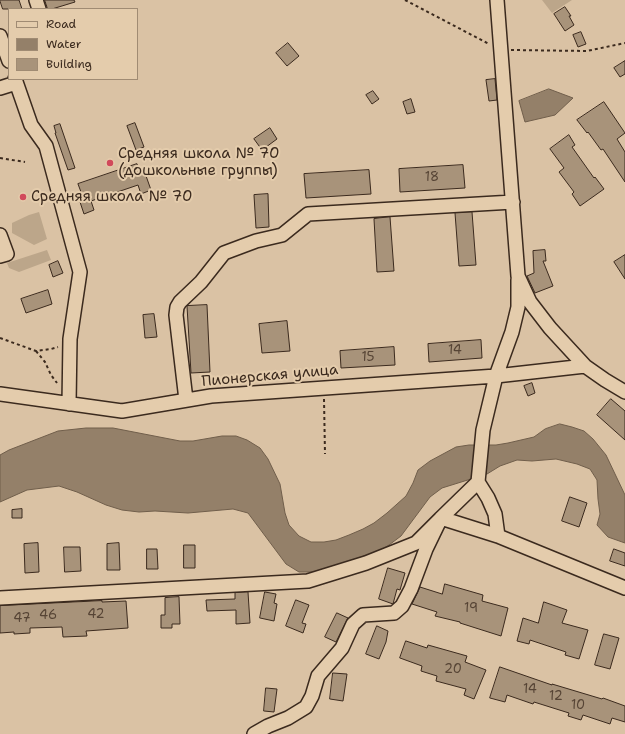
<!DOCTYPE html>
<meta charset="utf-8">
<style>
body{margin:0}
#map{position:relative;width:625px;height:734px;overflow:hidden;background:#dac2a4;font-family:"Shantell Sans",sans-serif}
canvas{display:block}
.legend{position:absolute;left:8px;top:8px;width:130px;height:72px;box-sizing:border-box;background:#e4ccac;border:1px solid #a08b73;margin:0;padding:5px 7px;list-style:none;font-size:12px;color:#3b2a1e}
.legend li{display:flex;align-items:center;gap:8px;height:20px}
.legend b{width:20px;border:1px solid #a08b73}
</style>
<div id="map">
<canvas width="625" height="734"></canvas>
<ul class="legend">
<li><b style="height:5px;background:#e4ccac"></b>Road</li>
<li><b style="height:11px;background:#948069"></b>Water</li>
<li><b style="height:11px;background:#a8937a"></b>Building</li>
</ul>
</div>
<script>
const ctx = document.querySelector('canvas').getContext('2d');
ctx.lineJoin = 'round';
function fill(path, color) { ctx.fillStyle = color; ctx.fill(path, 'evenodd'); }
function trace(path, color, width, dash) { ctx.strokeStyle = color; ctx.lineWidth = width; ctx.lineCap = dash ? 'butt' : 'round'; ctx.setLineDash(dash || []); ctx.stroke(path); }
function write(font, color, halo, rows, align = 'center') {
  ctx.font = font + ' "Shantell Sans",sans-serif'; ctx.lineWidth = 4; ctx.setLineDash([]); ctx.textBaseline = 'middle'; ctx.strokeStyle = halo; ctx.fillStyle = color; for (const [text, x, y, turn = 0] of rows) {
    ctx.save(); ctx.translate(x, y); ctx.rotate((+turn || 0) * Math.PI / 180); ctx.textAlign = isNaN(turn) ? turn : align; if (halo) ctx.strokeText(text, 0, 0); ctx.fillText(text, 0, 0); ctx.restore();
  }
}
const green = new Path2D(`
 M542,0H572L552,13Z
 M39,212L47,239L34,245L12,233V223L29,215Z
 M47,250L51,260L19,272L9,268L7,263Z`);
const water = new Path2D(`
 M549,89L573,98L555,115L525,122L519,101Z
 M560,424L572,427L584,431L593,439L606,455L625,495V543L608,537L597,525L600,514L598,499L597,480L590,469L577,464L556,459L532,461L517,460L500,466L487,474L442,488L430,497L401,536L389,545L375,554L330,569L314,572H299L286,564L248,513L233,509L188,513L155,511L139,512L122,510L106,505L77,492L59,486L27,490L0,502V455L9,450L58,431L86,428H113L180,441H193L222,436H236L247,440L260,448L268,459L280,484L285,513L289,525L299,536L311,542H324L336,540L349,535L363,529L374,523L387,513L406,496L413,483L418,470L430,461L456,447L469,445H496L508,443L534,437L545,429Z`);
const building = new Path2D(`
 M0,0H19L22,9H3Z
 M45,0H74L75,2L52,9H48Z
 M565,7L571,16H569L574,25L565,31L554,14Z
 M581,32L586,44L578,47L573,35Z
 M288,43L299,56L287,66L276,53Z
 M625,61V74L620,77L614,68Z
 M495,79L497,100L489,101L486,80Z
 M373,91L379,99L372,104L366,95Z
 M411,99L415,112L407,114L403,102Z
 M604,102L625,133L617,139L625,152V182L603,149L601,150L588,132L587,133L577,120Z
 M135,123L144,147L136,150L127,126Z
 M60,124L75,168L68,170L55,133H56L54,126Z
 M270,128L277,139L262,150L254,139Z
 M569,135L575,145L572,147L594,178L595,177L604,189L580,206L572,194L574,192L559,172L564,168L550,149Z
 M137,164L140,174L145,173L151,190L141,194L138,185L91,201L94,210L84,214L77,193L81,192L78,184Z
 M463,165L465,188L400,192L399,169Z
 M369,170L371,194L306,198L304,174Z
 M268,194L269,227L256,228L254,195Z
 M472,212L476,265L459,266L455,213Z
 M390,217L394,271L377,272L374,219Z
 M545,250L546,261H543L553,286L535,293L527,276L534,273L533,251Z
 M625,255V279L614,262Z
 M58,261L63,273L53,277L49,265Z
 M48,290L52,304L26,313L21,299Z
 M207,305L210,372L191,373L187,306Z
 M154,314L157,337L145,338L143,315Z
 M287,321L290,351L262,353L259,324Z
 M481,340L482,358L429,362L428,344Z
 M394,347L395,365L341,368L340,351Z
 M532,383L535,393L528,396L524,386Z
 M611,399L625,411V440L597,415Z
 M570,497L587,503L579,527L562,521Z
 M22,509V518H12V510Z
 M38,543L39,572L25,573L24,544Z
 M119,543L120,570H107V544Z
 M184,545H195V568H184Z
 M64,547H80L81,571L65,572Z
 M147,549H157L158,569H147Z
 M614,549L625,553V566L610,561Z
 M388,568L405,573L400,590L397,589L393,604L379,599Z
 M445,584L483,595L482,601L508,608L501,636L460,623V622L435,616L437,612L412,604L420,587L442,594Z
 M248,592L250,623L236,624V610L207,611L206,600L235,599V593Z
 M265,592L276,594L274,603L277,604L274,621L260,618Z
 M179,597L180,624H172V628H161V615H165V598Z
 M296,600L309,605L302,623L306,624L303,633L286,626Z
 M102,601V602L126,601L128,628L86,631L87,636L63,637L62,627L30,628V633L14,634V632L0,633V606Z
 M544,602L567,610L562,623L588,630L579,659L565,655L566,652L530,640L529,644L517,641L523,618L538,623Z
 M337,613L348,618L336,642L325,637Z
 M377,626L388,631L386,642L379,659L366,654Z
 M604,634L619,638L610,669L595,665Z
 M406,641L427,648L428,645L467,656L465,662L486,670L474,699L464,695L466,689L436,681L437,676L421,671L422,666L400,658Z
 M500,667L552,685V684L602,699L603,698L625,706V722L612,718L610,724L583,715L581,720L568,716L569,713L534,702L533,704L507,695L505,702L490,698Z
 M333,673L347,674L343,701L330,699Z
 M266,688L277,689L274,712L264,711Z`);
const path = new Path2D(`
 M405,0L489,44
 M511,50L587,51L625,43
 M0,158L25,162
 M0,338L36,351L51,349L58,347
 M36,351L45,362L51,375L57,383
 M324,399L325,454`);
const minor = new Path2D(`
 M36,0L39,9
 M497,0L518,276L530,302L550,328L585,366L605,380L625,392
 M0,36L9,61
 M15,79L31,125L46,146L80,272L70,339L69,404
 M0,88L16,83
 M0,235L7,254L0,256
 M0,394L122,411L211,396L496,376L585,366
 M186,400L176,315L177,307L180,302L201,282L224,253L256,241L282,235L308,214L513,202
 M498,536L495,514L488,498L478,482L483,430L496,376L512,332L518,307V280
 M0,598L308,581L366,563L416,543L441,518L498,536L625,588
 M254,734L268,726L288,718L306,707L312,696L318,676L342,648L353,624L363,615L394,613L402,606L411,589L426,549L441,518L478,482`);
const markers = [
 [110,163,4,"#d1495b"],
 [23,197,4,"#d1495b"]
];
const numberNames = [
 ["18",432,178],
 ["14",455,351],
 ["15",368,358],
 ["19",471,609],
 ["42",96,615],
 ["46",48,616],
 ["47",22,619],
 ["20",453,670],
 ["14",530,690],
 ["12",556,697],
 ["10",578,706]
];
const poiNames = [
 ["Средняя школа № 70",118,154],
 ["(дошкольные группы)",118,171],
 ["Средняя школа № 70",31,197]
];
const streetNames = [
 ["Пионерская улица",270,376,-5]
];
fill(green, '#bca68a');
fill(water, '#948069');
trace(water, '#705e4b', 1);
fill(building, '#a8937a');
trace(building, '#3b2a1e', 1);
trace(minor, '#3b2a1e', 16);
trace(path, '#3b2a1e', 2, [3, 3]);
trace(minor, '#e4ccac', 13);
for (const [x, y, r, color] of markers) { const dot = new Path2D(); dot.arc(x, y, r, 0, 2 * Math.PI); ctx.fillStyle = color; ctx.fill(dot); trace(dot, '#e4ccac', 1.5); }
write('13px', '#564435', null, numberNames);
write('15px', '#3b2a1e', '#e4ccac', poiNames, 'left');
write('15px', '#3b2a1e', '#e4ccac', streetNames);
</script>
